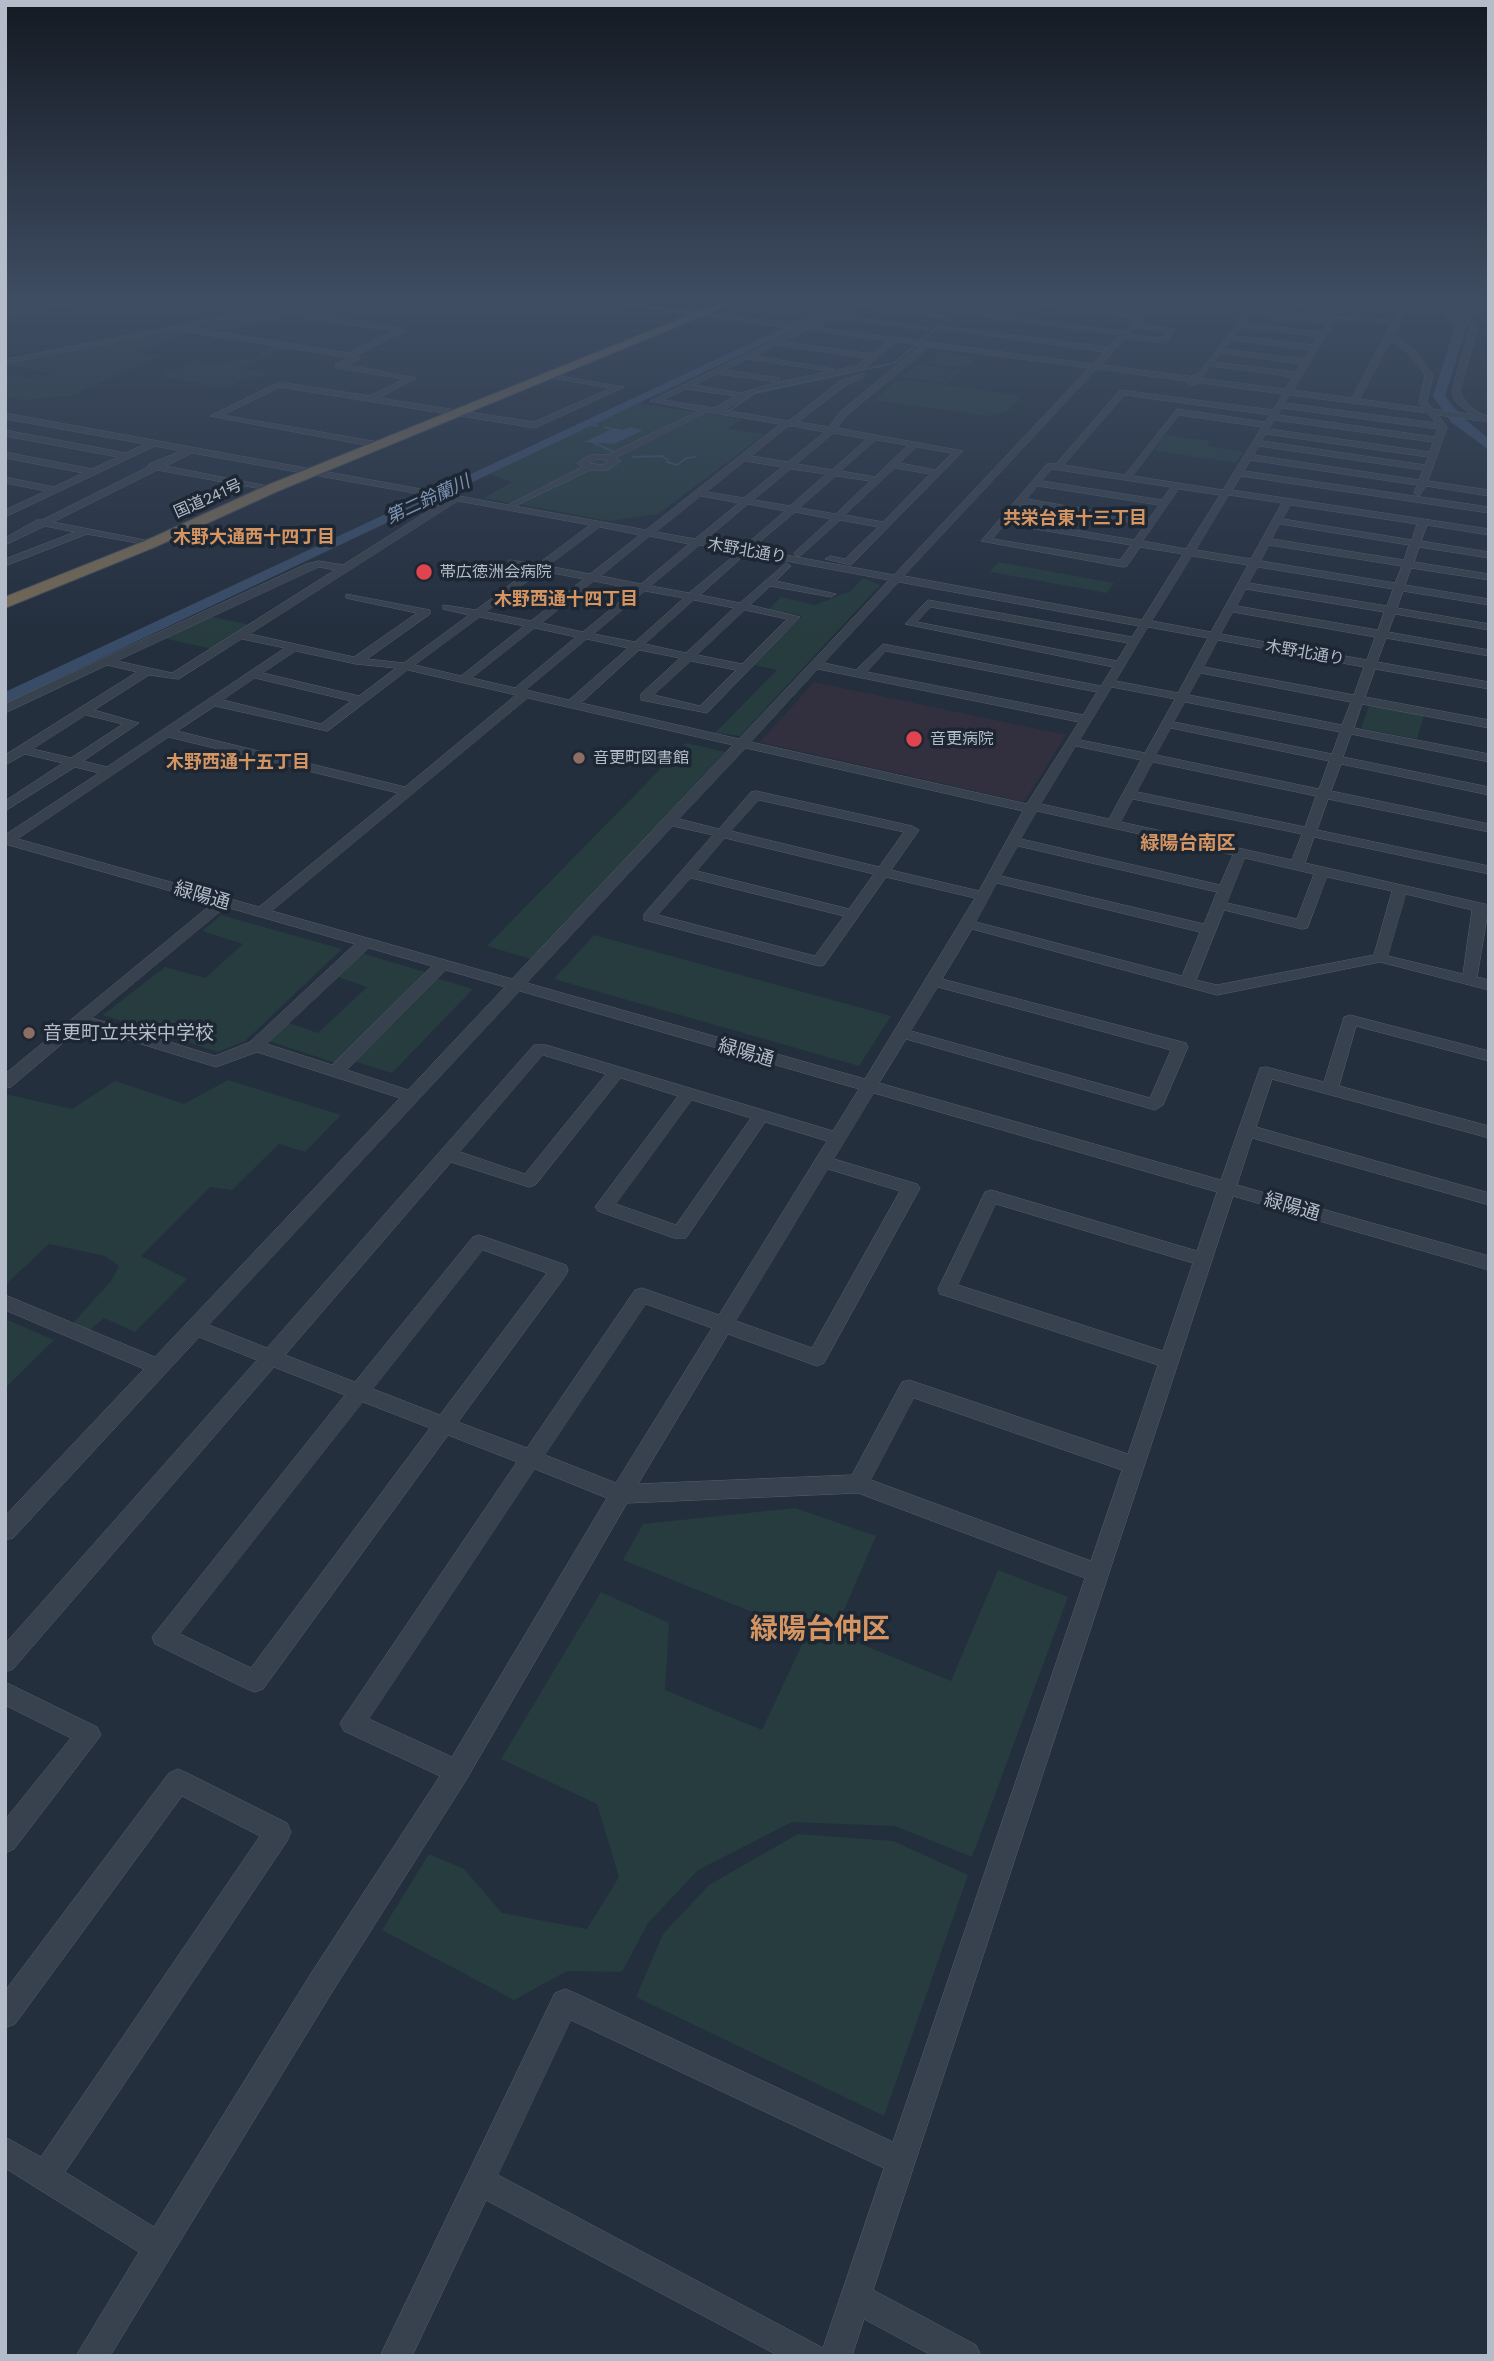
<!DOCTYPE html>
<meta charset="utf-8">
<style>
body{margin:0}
#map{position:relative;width:1494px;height:2361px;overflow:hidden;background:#242f3e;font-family:"Work Sans",sans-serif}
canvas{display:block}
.frame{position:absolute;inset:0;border:7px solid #b4bcc9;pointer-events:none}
</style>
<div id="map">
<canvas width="1494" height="2361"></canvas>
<div class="frame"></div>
</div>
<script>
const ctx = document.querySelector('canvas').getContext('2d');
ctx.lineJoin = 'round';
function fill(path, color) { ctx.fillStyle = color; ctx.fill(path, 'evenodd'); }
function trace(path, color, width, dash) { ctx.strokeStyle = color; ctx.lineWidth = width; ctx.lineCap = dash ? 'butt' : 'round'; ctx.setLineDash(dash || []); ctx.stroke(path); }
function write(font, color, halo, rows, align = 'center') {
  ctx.font = font + ' "Work Sans","Noto Sans JP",sans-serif'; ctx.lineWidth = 7; ctx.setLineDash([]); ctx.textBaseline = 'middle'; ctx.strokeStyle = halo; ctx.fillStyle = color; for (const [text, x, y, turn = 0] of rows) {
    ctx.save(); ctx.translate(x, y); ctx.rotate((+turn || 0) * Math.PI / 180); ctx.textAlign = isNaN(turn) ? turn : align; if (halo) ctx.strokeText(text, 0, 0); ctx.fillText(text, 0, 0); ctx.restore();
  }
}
const medical = new Path2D(`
 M814,682L1066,735L1024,802L760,742Z`);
const green = new Path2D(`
 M305,304L301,314C263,323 224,335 185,329Z
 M176,330L184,333L140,352L161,356L68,396C46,395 29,405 5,396V374L33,379L52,373L5,365Z
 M270,345L286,348L243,368L274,374L243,379L226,388L160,376L194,361L221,365L235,359L252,360L260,357L258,355Z
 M940,352L977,357L965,368L927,363Z
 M920,364L962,370L948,384L900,377Z
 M909,380L1022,396L1006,412L987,416L875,400L893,383Z
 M637,403L741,419L728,429L765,434L658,514L610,521L484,498L512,482L488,473Z
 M1165,435L1209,441L1207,446L1243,452L1236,463L1154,451Z
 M998,562L1114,583L1107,593L990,572Z
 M863,578L880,585L740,736L715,733L777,670L754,665L802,616L769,609L781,597L815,605L851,591Z
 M209,616L250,625L212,649L163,638Z
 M1374,705L1424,715L1417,739L1361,728L1369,706Z
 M686,743L725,752L531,959L487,946Z
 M221,915L342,949L245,1041L218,1052L103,1015L165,967L205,978L243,944L202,931Z
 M594,935L891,1016L859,1066L554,979Z
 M361,953L428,973L336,1063L269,1041L289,1023L318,1033L367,987L335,976Z
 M436,978L473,989L392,1073L353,1061Z
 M228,1080L341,1115L305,1152L279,1144L232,1190L210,1187L141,1256L187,1279L135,1332L104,1318L90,1330L73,1323L111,1281L119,1266L105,1256L49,1244L5,1285V1094L72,1109L115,1081L184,1104Z
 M5,1319L54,1340L5,1388Z
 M795,1508L876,1536L834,1633L951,1681L998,1570L1068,1597L972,1857L895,1826L792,1822L698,1870L648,1923L622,1972L567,1971L514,2000L382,1930L429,1854L464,1869L502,1913L587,1929L619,1877L597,1804L501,1759L601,1592L669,1623L665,1690L762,1730L807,1634L623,1560L643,1524Z
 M798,1834L893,1841L968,1875L884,2116L636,1997L663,1934L709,1885Z`);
const water = new Path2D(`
 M9,300H99L5,318V301Z
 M630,427L643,430L614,444L584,442L614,428L624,430Z`);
const stream = new Path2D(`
 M727,412L755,393L894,363L970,300
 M588,423L597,426
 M604,427L612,429
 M594,443L614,452
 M633,457L662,456L668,460
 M667,462L677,465L686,458L695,457`);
const river = new Path2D(`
 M843,300H856L5,704V692Z
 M1431,300H1442L1467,326L1445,396L1461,416L1489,439V450L1451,422L1433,396L1455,326Z`);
const minor = new Path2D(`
 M304,300H318L312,302L310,314L404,328V332L357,355L360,359L347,365L416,378L379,398L534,422L611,388L551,378L548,374L624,387L535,428L280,387L223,415L384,443L381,448L210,416L279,382L370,396L404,379L336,368V364L348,358L345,357L176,330L5,364V360ZM305,304L303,318L393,331L348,353L188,327Z
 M860,300H869L863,304L947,316L943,318L856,307L840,315L931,328L927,330L833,318L815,327L1093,364L1104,352L937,328L941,326L1108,347L1120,335L957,313L961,311L1124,331L1135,319L993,300H1013L1138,315L1153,300H1160L1138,324L1175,329L1166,343L1125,338L1101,365L1196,377L1255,300H1263L1254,311L1324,319L1284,300H1294L1329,315L1393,320L1404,300H1410L1394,335L1415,350L1433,375L1427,402L1433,409L1470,414L1455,401L1452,391L1470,326L1446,300H1453L1478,326L1460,391C1463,402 1478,415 1489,416V422L1438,415L1447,427L1428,481L1489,490V496L1426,486L1419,496L1414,493L1417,485L1250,460L1244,471L1489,507V513L1241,476L1232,490L1489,529V535L1427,525L1421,541L1489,552V558L1419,547L1414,562L1489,574V580L1411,568L1405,585L1489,599V605L1403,591L1397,608L1489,624V630L1395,614L1388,632L1489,650V656L1386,638L1377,662L1489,682V689L1375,669L1365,697L1489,720V728L1362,704L1354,728L1489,754V762L1351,734L1343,757L1489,787V795L1341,764L1331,791L1489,824V832L1328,799L1317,830L1489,866V874L1314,837L1305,863L1489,905L1477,977L1489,980V990L1380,962L1217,995L972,929L942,979L1186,1043L1188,1047L1163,1105L1155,1110L906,1039L879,1083L1221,1180L1260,1068L1266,1067L1324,1082L1344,1017L1350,1015L1489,1051V1061L1356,1026L1339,1086L1489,1126V1138L1272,1079L1256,1127L1489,1193V1205L1252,1138L1237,1185L1489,1256V1270L1233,1196L873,2290L976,2345L981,2356H933L864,2319L852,2356H779L486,2200L412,2356H380L555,1993L565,1989L575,1993L893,2142L1085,1578L858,1493L627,1503L466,1780L332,1992L110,2356H76L139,2252L5,2168V2137L41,2157L260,1836L182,1796L15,2024L5,2028V1991L169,1773L178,1769L187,1773L287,1823L291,1832L287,1841L65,2172L154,2227L312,1972L440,1776L344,1731L340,1723L517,1462L448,1435L263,1689L255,1692L247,1689L155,1644L152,1637L345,1395L274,1367L13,1669L5,1672V1644L257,1360L199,1337L13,1538L5,1540V1516L144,1369L5,1310V1295L155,1357L400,1098L257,1052L216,1067L83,1026L11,1087L5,1088V1074L213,903L5,844V835L99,773L75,767L5,811V801L63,763L25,754L5,765V755L137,672L107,665L5,713V704L306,564L319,561L343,565L447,499L192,453L166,466L278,488L273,491L157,470L53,522L150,541L154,542V546L87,534L5,566V559L75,532L45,526L5,545V538L37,520H42L148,467L149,464L181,451L155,446L5,517V510L46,491L5,483V477L54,487L83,473L5,458V452L92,469L118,457L5,436V430L126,453L145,444L5,419V413L508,505L582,467L577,463L590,455H607L699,411L650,401L798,329L703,316L700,312L806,325ZM1251,315L1326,324L1321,332L1244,323ZM1330,317L1391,324L1352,398L1293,390L1334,323ZM1241,327L1318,337L1313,345L1234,336ZM1135,328L1166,333L1161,338L1129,334ZM808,330L889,341L873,354L784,342ZM1231,340L1310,350L1304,359L1224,349ZM1391,341L1409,354L1425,375L1419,402L1423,408L1360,399ZM897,342L921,345L840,412L829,427L798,422L846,385L864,377V373L840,381L789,421L724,410L755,392L862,370ZM776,345L867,358L856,366L778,382L780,378L725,370L747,359L830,371L834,369L755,356ZM930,347L1089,368L894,575L705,540L748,504L785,511L748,543V547L752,548L795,512L831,519L795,552L794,554L799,557L840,520L878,527L845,559L830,556L825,559L851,565L963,451L837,428L846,416ZM1221,353L1301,364L1296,372L1214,362ZM1211,366L1293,377L1285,389L1201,378ZM1097,369L1283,394L1273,410L1120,390L1056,464H1047L981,541L1123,567L1127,566L1140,547L1183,554L1142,620L904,576ZM718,374L777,382L741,393L694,385ZM686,389L735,396L714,408L663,400ZM1125,395L1270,415L1265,422L1177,409L1125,475L1064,465ZM1290,395L1428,413L1436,423L1285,403ZM1282,408L1438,429L1435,437L1278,415ZM707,412L780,424L646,530L515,506L590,470H608L621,461L616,458ZM1179,415L1262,427L1223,490L1133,476ZM1275,420L1433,442L1430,452L1269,429ZM793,426L825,432L788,462L751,456L787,427ZM834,433L867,439L832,470L797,464ZM1266,434L1428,457L1425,465L1262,441ZM876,440L908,445L875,477L841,471ZM1259,446L1423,470L1419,480L1254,455ZM917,447L952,453L935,470L900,463ZM598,459L609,461L603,465L588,463ZM745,461L782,467L744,498L707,492ZM895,468L930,474L883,522L845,515ZM791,469L826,474L790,506L754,500ZM1052,469L1171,487L1162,500L1042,481ZM836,476L870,481L836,514L800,508ZM1038,486L1159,505L1148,520L1027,499ZM1179,489L1220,495L1186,549L1143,541ZM1229,495L1282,503L1251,559L1196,550ZM701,496L739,503L695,539L656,532ZM458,501L590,525L538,564L509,560V564L531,569L476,610L443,605V609L469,615L404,663L367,659L430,614V610L346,594V598L417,613L354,657L250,634ZM1022,504L1145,525L1134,540L1010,519ZM1291,505L1417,524L1412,540L1283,519ZM1005,524L1131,545L1120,560L993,539ZM1280,524L1409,545L1404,560L1272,539ZM600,527L640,535L590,574L548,566ZM650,536L689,544L641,584L601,576ZM700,545L889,580L739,739L581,703L639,650L680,658L641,694V700L707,713L800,617L750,605L770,586L831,597L836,594L776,581L791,566L786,563L740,603L700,595L740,559L741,557L736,554L689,593L651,586ZM1269,545L1402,566L1395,583L1261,561ZM1192,556L1248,565L1211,632L1152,621ZM319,567L335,570L172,673L117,661ZM1258,567L1393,589L1387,606L1249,583ZM542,571L584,579L531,621L486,612ZM594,581L635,589L583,632L542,623ZM899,582L1139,626L1132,637L928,600L905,624L1113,667L1101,686L883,644L856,670L824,663ZM1246,589L1384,612L1378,630L1237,606ZM645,591L684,598L635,642L594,634ZM694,600L734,608L686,653L645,644ZM931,607L1128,643L1117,661L917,622ZM745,610L787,619L742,664L697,655ZM1233,612L1375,637L1367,660L1221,634ZM480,617L524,626L461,676L415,665ZM1148,627L1208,638L1178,693L1116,681ZM535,628L576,637L515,688L472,678ZM242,639L285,648L107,767L83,761L139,723L94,710L149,675L178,679ZM587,639L628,648L569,700L526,690ZM1218,640L1364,667L1354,695L1204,667ZM296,651L356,664L396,668L359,696L263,673ZM886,651L1097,692L1083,715L867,672ZM691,661L736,670L700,706L654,695ZM818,669L1079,722L1027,804L751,742ZM408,670L516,695L405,787L177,731L215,706L327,731ZM1201,673L1351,702L1342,725L1189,695ZM255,678L351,701L321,724L223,700ZM1112,687L1175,699L1145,753L1080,740ZM528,698L733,745L512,979L272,911ZM1185,702L1340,732L1332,754L1174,722ZM86,715L123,724L71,758L33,749ZM1171,728L1329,761L1319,789L1156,755ZM169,737L398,793L259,907L18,839ZM1076,746L1141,760L1109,819L1041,804ZM746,748L1023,811L979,891L891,870L919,830L912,826L756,791L751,792L719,829L679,819ZM1153,762L1316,796L1305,827L1137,792ZM1133,799L1302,834L1292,860L1121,822ZM759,800L904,832L879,867L731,831ZM1037,811L1233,855L1220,885L1021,839ZM673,826L713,835L644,914V920L819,966L824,965L886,877L975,898L865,1079L527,983ZM725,838L874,874L849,909L697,871ZM1018,846L1217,892L1204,924L1001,876ZM1245,858L1314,874L1297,919L1227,903ZM1327,877L1392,891L1374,955L1217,985L1196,980L1224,910L1302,929L1307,928ZM691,878L844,916L815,956L658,915ZM997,883L1200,932L1182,976L976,922ZM1406,894L1472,910L1463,974L1388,956ZM226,907L355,944L250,1042L215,1056L92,1018ZM369,948L432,966L332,1065L267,1044ZM446,970L505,987L408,1090L347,1070ZM938,987L1171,1050L1150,1098L911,1031ZM520,991L859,1089L833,1131L546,1045H534L267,1348L209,1325ZM543,1055L606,1074L525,1174L460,1152ZM621,1078L678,1096L595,1207L598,1211L674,1238H686L765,1122L827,1141L719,1315L642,1288L635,1290L527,1448L458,1422L566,1275L568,1270L566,1265L479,1235L473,1237L355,1382L285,1355L451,1162L529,1187L535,1185ZM874,1093L1217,1192L1197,1251L991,1190L985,1192L938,1289L940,1294L1158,1365L1128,1454L909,1380L902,1382L852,1475L638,1484L728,1334L817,1366L824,1363L920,1188L917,1184L834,1159ZM692,1100L751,1118L676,1225L616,1204ZM828,1169L900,1191L812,1348L736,1321ZM996,1204L1193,1263L1163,1351L958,1285ZM483,1250L547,1273L440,1415L373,1389ZM646,1304L712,1328L616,1483L545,1455ZM914,1398L1122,1470L1091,1561L871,1480ZM363,1402L430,1428L251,1668L180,1634ZM535,1469L607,1498L452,1757L369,1719ZM571,2020L884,2168L823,2348L498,2175Z
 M917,300L961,304L957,306Z
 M5,1682L97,1727L101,1735L14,1849L5,1853V1820L71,1738L5,1705Z`);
const major = new Path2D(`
 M593,300H618L708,314L703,317Z`);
const highway = new Path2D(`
 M727,300H741L278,491L155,547L5,608V597L145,541L268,485Z`);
const minorBridge = new Path2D(`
 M1191,383L1199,376`);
const markers = [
 [424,572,9,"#e0444e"],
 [914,739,9,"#e0444e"],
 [579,758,7,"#8d6e63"],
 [29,1033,7,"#8d6e63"]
];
const farStreetnames = [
 ["国道241号",208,499,-24],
 ["木野北通り",747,551,10],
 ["木野北通り",1305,653,10]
];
const farPoinames = [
 ["帯広徳洲会病院",440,572],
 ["音更病院",930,739],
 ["音更町図書館",593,758]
];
const farWaternames = [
 ["第二鈴蘭川",428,500,-25]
];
const farNeighbourhoodnames = [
 ["共栄台東十三丁目",1075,519],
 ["木野大通西十四丁目",254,538],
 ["木野西通十四丁目",566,600],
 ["木野西通十五丁目",238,763]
];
const farQuarternames = [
 ["緑陽台南区",1188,843]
];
const streetNames = [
 ["緑陽通",202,896,16],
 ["緑陽通",746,1053,16],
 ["緑陽通",1292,1207,16]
];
const poiNames = [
 ["音更町立共栄中学校",43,1033]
];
const nearQuarternames = [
 ["緑陽台仲区",820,1630]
];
fill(medical, '#32303f');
fill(green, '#263c3f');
fill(water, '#394c67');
trace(stream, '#394c67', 2);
fill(river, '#394c67');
trace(minor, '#565f6c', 1);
trace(major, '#414a57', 1);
trace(highway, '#434c59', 2);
fill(minor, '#38414e');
fill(major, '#56606e');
fill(highway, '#746855');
trace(minorBridge, '#565f6c', 9, []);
trace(minorBridge, '#38414e', 8);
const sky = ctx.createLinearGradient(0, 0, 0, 630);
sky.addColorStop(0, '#141a22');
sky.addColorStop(0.48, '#3f4d63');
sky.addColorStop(1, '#3f4d6300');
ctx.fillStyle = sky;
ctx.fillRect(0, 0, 1494, 630);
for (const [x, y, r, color] of markers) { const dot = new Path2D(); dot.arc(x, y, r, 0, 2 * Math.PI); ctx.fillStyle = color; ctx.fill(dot); trace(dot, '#1d2633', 2.5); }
write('16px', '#b4bcc9', '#1d2633', farStreetnames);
write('16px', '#b4bcc9', '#1d2633', farPoinames, 'left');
write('italic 18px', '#7c92b1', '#1d2633', farWaternames);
write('bold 18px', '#d59563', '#1d2633', farNeighbourhoodnames);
write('bold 19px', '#d59563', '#1d2633', farQuarternames);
write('19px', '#b4bcc9', '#1d2633', streetNames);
write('19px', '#b4bcc9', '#1d2633', poiNames, 'left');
write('bold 28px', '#d59563', '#1d2633', nearQuarternames);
</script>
